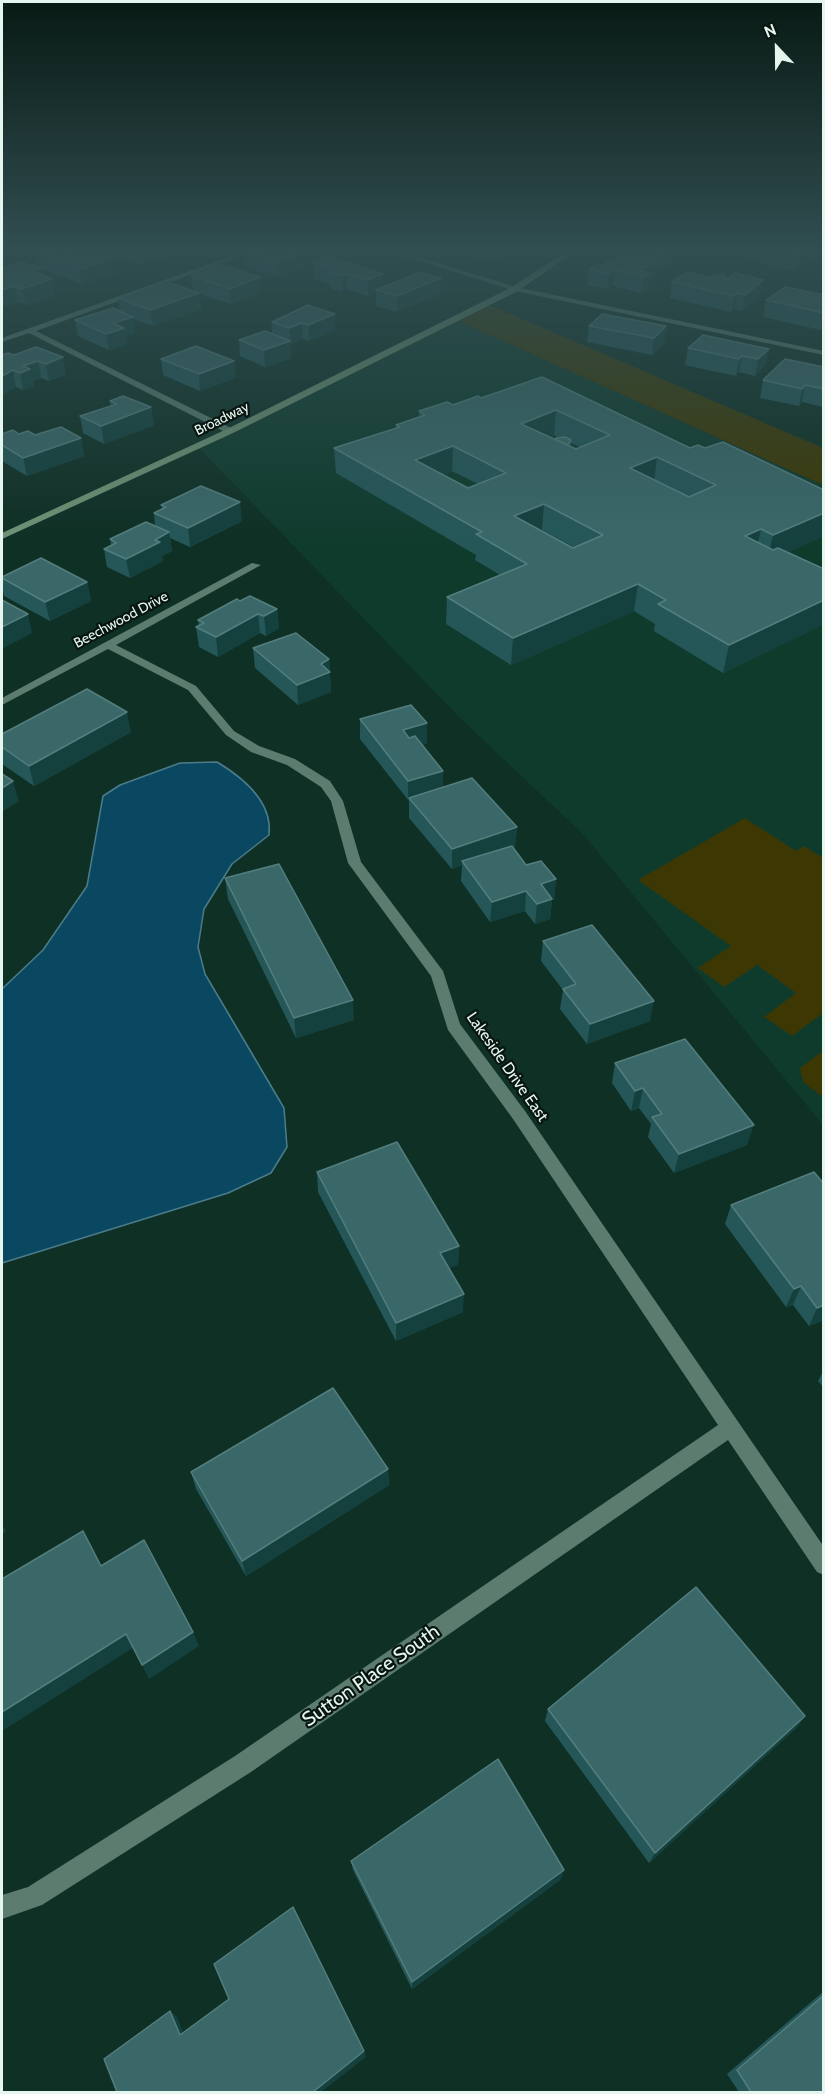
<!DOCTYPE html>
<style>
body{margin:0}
#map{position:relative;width:825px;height:2094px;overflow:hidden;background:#0f3025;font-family:Cabin,sans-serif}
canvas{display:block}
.frame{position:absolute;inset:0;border:3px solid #e4f6ee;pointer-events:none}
.north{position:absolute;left:747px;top:18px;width:60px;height:60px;-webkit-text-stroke:4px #081510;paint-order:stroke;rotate:338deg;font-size:16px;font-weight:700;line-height:24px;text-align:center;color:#e4f6ee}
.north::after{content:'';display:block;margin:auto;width:21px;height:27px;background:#e4f6ee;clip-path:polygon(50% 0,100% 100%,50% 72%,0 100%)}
</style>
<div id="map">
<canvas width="825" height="2094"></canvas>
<div class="frame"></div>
<div class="north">N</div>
</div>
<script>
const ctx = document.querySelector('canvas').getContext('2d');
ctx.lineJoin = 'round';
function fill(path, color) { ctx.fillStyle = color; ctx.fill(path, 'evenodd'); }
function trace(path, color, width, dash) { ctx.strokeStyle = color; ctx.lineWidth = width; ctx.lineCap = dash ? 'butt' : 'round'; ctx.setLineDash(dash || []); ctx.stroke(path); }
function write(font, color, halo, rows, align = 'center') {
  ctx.font = font + ' Cabin,sans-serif'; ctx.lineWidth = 4.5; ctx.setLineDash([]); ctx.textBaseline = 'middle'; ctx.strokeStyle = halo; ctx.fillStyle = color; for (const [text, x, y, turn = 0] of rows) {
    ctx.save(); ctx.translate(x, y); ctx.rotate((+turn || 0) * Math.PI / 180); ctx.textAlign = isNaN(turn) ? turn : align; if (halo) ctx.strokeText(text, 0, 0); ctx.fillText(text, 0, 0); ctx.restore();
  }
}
const built = new Path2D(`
 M454,319L823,485V1125L583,834L461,719L197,446Z`);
const green = new Path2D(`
 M485,303L823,448V485L454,319Z
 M745,818L796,851L804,846L823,858V1013L792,1036L764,1017L796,993L757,965L724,987L698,968L731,946L638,880Z
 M823,1051V1097L803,1082L800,1068Z`);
const water = new Path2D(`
 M217,762C242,777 273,802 269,835L232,864L204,909L198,947L205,974L284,1108L287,1147L271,1173L228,1193L2,1263V989L43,950L87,886L103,796L120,785L180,763Z`);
const minor = new Path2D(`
 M251,249H261L36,331L233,429V433H227L29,333L2,342V338Z
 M252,563L261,565L116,645L196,686L234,731L259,746L295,759L330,781L343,801L361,862L443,971L460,1024L525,1111L824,1547V1575L817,1572L728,1440L251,1772L42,1905L2,1919V1895L28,1887L235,1756L718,1425L513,1119L448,1030L431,976L348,863L331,801L321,787L287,765L251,752L226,735L188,690L108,649L2,705V698Z`);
const tertiary = new Path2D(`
 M382,249H393L516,287L824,351V355L515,291Z`);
const secondary = new Path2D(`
 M570,249H578L518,291L233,433L2,539V533L227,429L512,287Z`);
const wall = new Path2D(`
 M44,249H86L112,258L115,274L82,284L41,269L42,275L52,279L55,295L26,305L18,302L5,306L2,304V268H40L37,254L45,251Z
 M94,249H186L140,265Z
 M465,249H517L493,261L465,254Z
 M629,249H676L674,265L663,271L656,270L655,277L649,280L648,289L641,293L613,286L607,289L587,285L589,269L602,265L628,254Z
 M748,249H812L810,259L795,271L763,265L764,261L747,257Z
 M245,252L332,257L330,258L383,274V287L441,293L397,312L376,306V293L368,296L347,289L342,292L330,288V284L314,279L313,264L278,277L246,267Z
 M191,276L261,292L231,304L199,294L201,309L153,326L133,319L135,333L126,336L127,344L109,350L78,336L75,320L120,311L118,298L193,290Z
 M709,277L727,279L760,295L742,311L735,309L731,312L670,298L672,282Z
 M824,295V327L821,330L763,317L766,300Z
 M308,305L335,330L309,341L303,339L290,344L291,358L265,367L240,356L239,340L272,334V322Z
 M589,326H666L664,343L652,355L587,342Z
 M36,347L66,374L49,381L41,378L33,381L34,386L23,390L16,387L2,395L14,355Z
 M688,348L769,349L765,365L755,376L739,372L736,376L685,365Z
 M161,359L234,361L235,378L200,391L163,375Z
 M824,367V406L823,407L802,402L799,406L760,398L763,380Z
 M542,377L690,448H705L824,490V536L788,552L824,569V624L723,673L654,631L655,624L634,611L511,665L446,624L447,597L500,575L475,560L476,555L336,473L334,448L396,428V425L419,417V411L481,398ZM554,435L560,438L555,439L549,437ZM571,443L580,447L576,449L571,447ZM452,471L478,484L468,488L442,475ZM540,530H542L574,547L573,548Z
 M110,401L151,407L154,425L104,444L83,433L80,416L111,406Z
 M2,434L81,438L84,456L27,476L2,461Z
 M161,505L242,521L190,547L170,538L172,551L162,556L163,561L130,578L107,567L104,549L111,545L110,539L155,526L154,513L162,509Z
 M2,577L87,582L91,601L50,621L4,596L2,585Z
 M240,601L277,609L279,628L266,636L260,633L218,657L199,647L196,627L199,626L198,620Z
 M253,648L329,659L331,692L298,705L255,668Z
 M360,719L427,723V743L422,745L443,787L517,827L515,847L513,848L526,865L556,879L554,900H552L550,919L535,924L525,911L490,922L461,881L462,865L452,869L409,818V801L360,739Z
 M131,732L34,786L2,764V734Z
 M225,878L354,1020L296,1038L228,899Z
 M543,941L650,1021L587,1044L560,1009L563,990L541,961Z
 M615,1063L747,1145L674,1173L648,1137L651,1124L639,1108L631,1111L612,1083Z
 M317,1172L459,1246L458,1265L449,1268L463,1312L396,1341L318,1192Z
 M824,1184V1320L809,1326L793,1305L786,1307L725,1224L731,1205Z
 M824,1370V1388L818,1381Z
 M388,1469L389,1485L246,1576L196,1489L191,1472Z
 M548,1709L805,1716L796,1728L649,1863L545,1721Z
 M351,1861L564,1870L560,1880L412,1989L353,1870Z
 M824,1991V2092H739L727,2074Z`);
const shadedWall = new Path2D(`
 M138,249H186L140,265L137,250Z
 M312,249H332V257L314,264L313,263V264L278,277L277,262Z
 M493,249H517L493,261Z
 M676,249L674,265L663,271L665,256Z
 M806,249H812L810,259L795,271L798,256Z
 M112,258L115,274L82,284L80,269Z
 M657,261L655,277L649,280L648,289L641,293L643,277L640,270Z
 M41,268L43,282L52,279L55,295L26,305L22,289L31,271Z
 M615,270L613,286L607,289L608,274Z
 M347,274V289L342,292L341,276Z
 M383,274V290H376V293L368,296L367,280Z
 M260,277L261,292L231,304L230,289Z
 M441,278V293L397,312V296Z
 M763,280L760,295L742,311L745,295Z
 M15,286L18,302L5,306L2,290Z
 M199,293L201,309L153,326L150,310Z
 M738,293L735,309L731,312L734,296Z
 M335,314V330L309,341L308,325Z
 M824,316V327L821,330Z
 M133,317L135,333L126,336L127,344L109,350L106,334L113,323Z
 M302,323L303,339L291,344L289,328Z
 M666,326L664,343L652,355L654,338Z
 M290,341L291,358L265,367L264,350Z
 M769,349L765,365L755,376L758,359Z
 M742,356L739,372L736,376L739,359Z
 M63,357L66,374L49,381L46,364Z
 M38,361L41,378L33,381L34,386L23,390L20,373L23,366Z
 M234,361L235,378L200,391L199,374Z
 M13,370L16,387L2,395V376Z
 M805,385L802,402L799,406L802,389Z
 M151,407L154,425L104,444L101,426Z
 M556,410L554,435L520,448L521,424Z
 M81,438L84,456L27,476L23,458Z
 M453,446L452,471L415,485V460Z
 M657,457L654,482L630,468Z
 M240,502L242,521L190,547L188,528Z
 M544,504L542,530L512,542L514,516Z
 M824,513V536L767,562L773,535Z
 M761,529L755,556L745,536Z
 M169,532L172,551L162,556L163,561L130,578L126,559L155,540Z
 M87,582L91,601L50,621L45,602Z
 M638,584L634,611L511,665L513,638Z
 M824,600V624L723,673L729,645Z
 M277,609L279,628L266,636L264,616Z
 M28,614L32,633L2,649V627Z
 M258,614L260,633L218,657L216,637Z
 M329,659L331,692L298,705L297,685L321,664Z
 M127,712L131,732L34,786L29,766Z
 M427,723V743L403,750V730Z
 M443,771V791L409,798L408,801V781Z
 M13,781L19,801L2,812V788Z
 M517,827L515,847L465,864L462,861V865L452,869V849Z
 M556,879L554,900H552L550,919L535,924L537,904L541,884Z
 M526,891L525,911L490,922L492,902Z
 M353,1000L354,1020L296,1038L294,1018Z
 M654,1001L650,1021L587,1044L590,1024Z
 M643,1088L639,1108L631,1111L635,1091Z
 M754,1125L747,1145L674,1173L679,1154Z
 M459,1246L458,1265L440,1272V1253Z
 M801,1286L793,1305L786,1307L794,1289Z
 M464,1294L463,1312L396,1341V1323Z
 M824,1305V1320L809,1326L817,1308Z
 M388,1469L389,1485L246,1576L242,1561Z
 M2,1524L6,1531L2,1535Z
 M193,1632L199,1646L149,1679L142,1665Z
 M126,1634L133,1648L2,1731V1712Z
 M805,1716L796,1728L649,1863L655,1853Z
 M564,1870L560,1880L412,1989V1982Z
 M170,2011L177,2017L187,2041L180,2035Z
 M364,2051L366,2057L321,2092H313Z`);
const building = new Path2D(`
 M51,249L61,252L69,250L67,249H86L112,258L80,269L37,254Z
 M253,249H312L277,262L245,252Z
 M633,249H676L665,256Z
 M766,249H806L798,256Z
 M624,254L657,261L640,270L650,273L643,277L615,270L608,274L589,269L598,264L602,265Z
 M328,257L383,274L367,280L347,274L341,276L329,272L335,270L313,263Z
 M22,262L41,268L31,271L52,279L22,289L15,286L2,290V268Z
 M222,265L260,277L230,289L191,276Z
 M420,272L441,278L397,296L376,290Z
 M688,272L709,277L723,274L727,279L736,273L763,280L745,295L738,293L734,296L672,282Z
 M166,281L199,293L150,310L118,298Z
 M785,287L824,295V313L766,300Z
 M308,305L335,314L308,325L302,323L289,328L272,322Z
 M113,308L133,317L113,323L124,328L106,334L75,320Z
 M602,314L666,326L654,338L589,326Z
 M265,331L290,341L264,350L239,340Z
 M703,335L769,349L758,359L742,356L739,359L688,348Z
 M196,346L234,361L199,374L161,359Z
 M36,347L63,357L46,364L38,361L23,366L30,369L20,373L13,370L2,376V355L8,353L14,355Z
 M785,359L824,367V389L805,385L802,389L763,380Z
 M542,377L690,448L698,445L705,448L723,442L824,490V513L773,535L761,529L745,536L773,550L778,548L824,569V600L729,645L658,604L666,600L638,584L513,638L447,597L527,564L476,534L482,532L334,448L400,427L396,425L425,415L419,411L447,402L453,405L478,396L481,398ZM556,410L610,435L576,449L521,424ZM453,446L506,473L468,488L415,460ZM657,457L716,485L689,497L630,468ZM544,504L603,535L573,548L514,516Z
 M123,396L151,407L101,426L80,416L117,404L110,401Z
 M61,427L81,438L23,458L2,445V434L13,430L19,434L28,431L35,435Z
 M565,437L571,440L568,444H566L555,439L556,438Z
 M201,486L240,502L188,528L154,513L166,507L161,505Z
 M146,522L169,532L155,540L160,542L126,559L104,549L116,543L110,539Z
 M41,558L87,582L45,602L2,578V577Z
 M250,596L277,609L264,616L258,614L216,637L196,627L204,623L198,620L237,599L240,601Z
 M2,600L28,614L2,627Z
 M296,633L329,659L321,664L330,672L297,685L253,648Z
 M87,689L127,712L29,766L2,747V734Z
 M411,705L427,723L403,730L409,738L415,736L443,771L408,781L360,719Z
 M2,774L13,781L2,788Z
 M472,778L517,827L452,849L409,798Z
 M512,846L526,865L541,861L556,879L541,884L552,899L537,904L526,891L492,902L462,861Z
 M279,864L353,1000L294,1018L225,878Z
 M592,925L654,1001L590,1024L563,989L576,984L543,941Z
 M685,1039L754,1125L679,1154L652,1117L662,1114L643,1088L635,1091L615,1063Z
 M397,1142L459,1246L440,1253L464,1294L396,1323L317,1172Z
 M814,1172L824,1184V1305L817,1308L801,1286L794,1289L731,1205Z
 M333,1388L388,1469L242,1561L191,1472Z
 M83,1531L101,1566L144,1540L193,1632L142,1665L126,1634L2,1712V1579Z
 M696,1587L805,1716L655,1853L548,1709Z
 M498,1759L564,1870L412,1982L351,1861Z
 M293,1907L364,2051L313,2092H117L104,2059L170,2011L180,2035L229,1999L214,1964Z
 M824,1995V2092H751L737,2070Z`);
const farStreetnames = [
 ["Broadway",222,419,-26],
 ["Beechwood Drive",121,620,-28]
];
const streetNames = [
 ["Lakeside Drive East",507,1067,55]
];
const nearStreetnames = [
 ["Sutton Place South",371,1676,-35]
];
fill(built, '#0f3b2d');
fill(green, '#3d3803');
fill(water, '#0a4861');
trace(water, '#4b7c8b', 1.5);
fill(minor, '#5b7c6e');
fill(tertiary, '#5b7c6e');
fill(secondary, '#6f9376');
fill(wall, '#255759');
fill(shadedWall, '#14403e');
fill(building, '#3a6869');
trace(building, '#547e7e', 1.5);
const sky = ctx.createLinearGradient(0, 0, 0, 542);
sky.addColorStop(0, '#081a14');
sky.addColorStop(0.46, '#314e51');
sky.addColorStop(1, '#314e5100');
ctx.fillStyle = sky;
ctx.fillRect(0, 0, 825, 542);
write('14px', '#e4f6ee', '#081510', farStreetnames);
write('16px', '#e4f6ee', '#081510', streetNames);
write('20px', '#e4f6ee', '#081510', nearStreetnames);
</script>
